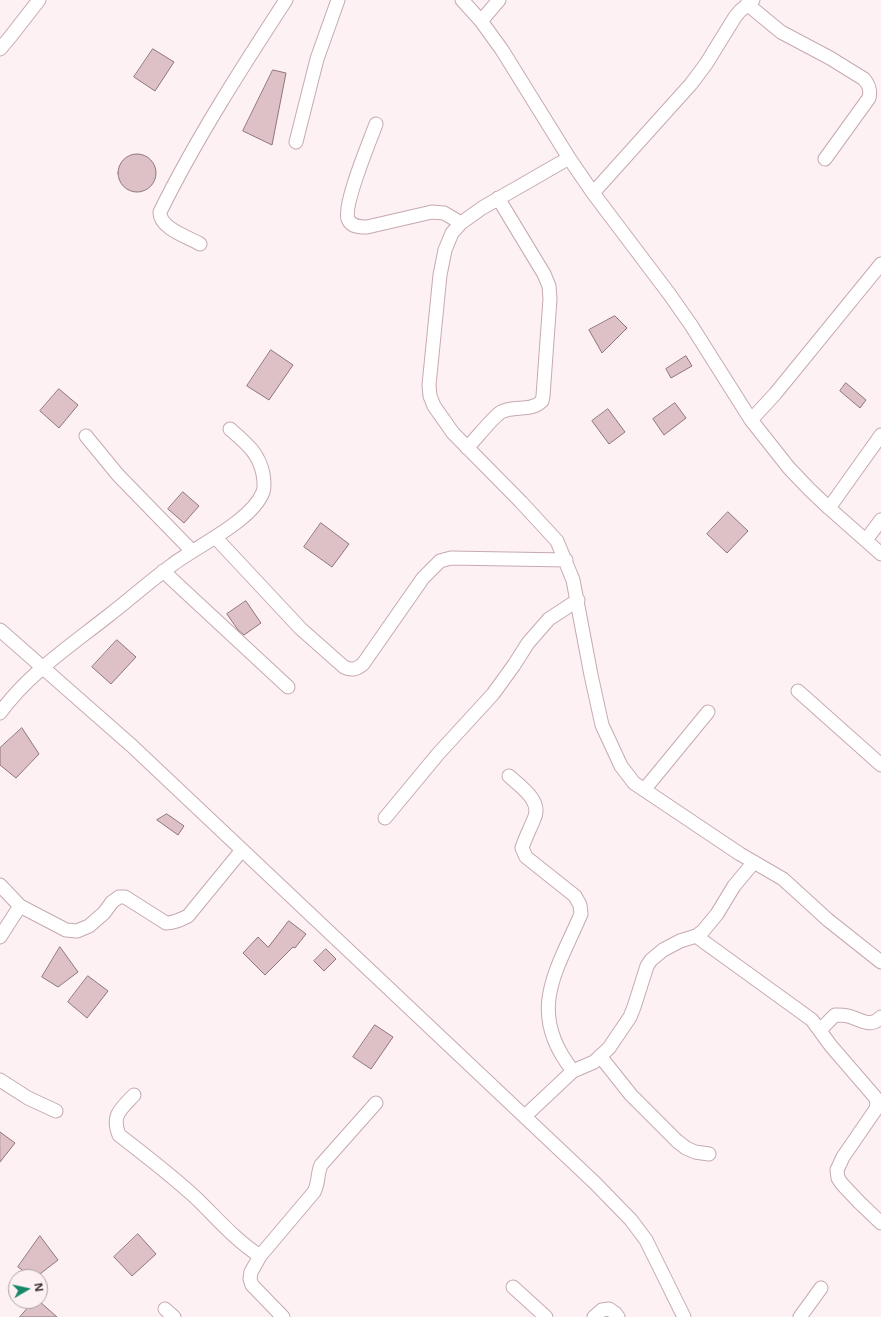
<!DOCTYPE html>
<style>
body{margin:0}
#map{position:relative;width:881px;height:1317px;overflow:hidden;background:#fdf1f3;font-family:"Noto Sans",sans-serif}
canvas{display:block}
.north{position:absolute;left:8px;top:1269px;width:40px;height:40px;box-sizing:border-box;background:#fdf1f3;border:1px solid #afa3a5;border-radius:50%;rotate:81deg;font-size:11px;font-weight:700;line-height:16px;text-align:center;color:#392e31}
.north::after{content:'';display:block;margin:auto;width:14px;height:18px;background:#178867;clip-path:polygon(50% 0,100% 100%,50% 72%,0 100%)}
</style>
<div id="map">
<canvas width="881" height="1317"></canvas>
<div class="north">N</div>
</div>
<script>
const ctx = document.querySelector('canvas').getContext('2d');
ctx.lineJoin = 'round';
function fill(path, color) { ctx.fillStyle = color; ctx.fill(path, 'evenodd'); }
function trace(path, color, width, dash) { ctx.strokeStyle = color; ctx.lineWidth = width; ctx.lineCap = dash ? 'butt' : 'round'; ctx.setLineDash(dash || []); ctx.stroke(path); }
const building = new Path2D(`
 M153,49L174,62L155,91L134,77Z
 M273,70L286,73L272,145L243,131Z
 M118 173a19 19 0 1 1 38 0a19 19 0 1 1-38 0Z
 M615,316L627,328L602,353L589,330Z
 M271,350L293,365L269,400L247,386Z
 M686,356L692,366L671,378L666,369Z
 M846,383L866,400L860,408L840,391Z
 M59,389L78,405L59,428L40,411Z
 M675,403L686,418L664,435L653,419Z
 M608,409L625,432L609,444L592,421Z
 M183,492L199,506L184,523L168,509Z
 M728,512L748,531L727,553L707,534Z
 M321,523L349,544L332,567L304,547Z
 M246,601L261,623L244,635L238,630L227,614Z
 M117,640L136,657L111,684L92,667Z
 M22,728L39,754L16,778L0,765V748Z
 M167,814L184,826L178,835L157,820Z
 M289,921L306,934L295,948L293,947L265,975L243,953L258,937L268,947Z
 M60,947L78,972L58,987L42,977Z
 M326,949L336,959L324,971L314,961Z
 M88,976L108,991L87,1018L68,1002Z
 M375,1025L393,1037L371,1069L353,1057Z
 M0,1132L15,1143L0,1162Z
 M138,1234L156,1254L132,1276L114,1257Z
 M40,1236L58,1260L36,1277H32L18,1267Z
 M34,1301H39L57,1317H20Z`);
const minor = new Path2D(`
 M462,0L481,21L502,50L569,158L593,193L670,295L691,325L751,420L789,468L809,489L829,508L881,554
 M747,4L781,32L830,58L864,79C869,85 871,90 869,98L825,159
 M481,21L499,0
 M0,49L11,36L39,0
 M376,124C370,141 343,204 348,219C351,227 360,227 367,227L432,212L444,213L461,223
 M296,142L317,59L338,0
 M569,158L482,208L461,223L452,233L445,250L440,275L429,385L430,396L434,406L453,433L521,502L557,541L573,580L591,675L602,725L621,766L634,783L740,854L783,879L828,920L881,962
 M593,193L691,84L706,64L735,17L740,11L753,0
 M200,244C188,237 159,228 160,212C196,139 241,69 286,0
 M751,420L775,394L881,264
 M86,436L118,475L192,551
 M467,448C475,440 493,417 501,412C514,405 531,412 542,401L543,396L550,299L549,286L544,274L498,198
 M829,508L881,435
 M215,537L301,629L344,667C352,671 357,669 363,664L423,578L440,561L451,558L566,560
 M866,540L881,520
 M163,571L288,687
 M0,630L132,746L595,1183L631,1220L646,1240L684,1317
 M798,691L881,765
 M0,713C28,674 70,646 108,616C130,599 150,581 172,565C197,546 252,521 263,492C265,487 264,480 263,474C259,453 246,443 230,429
 M509,776C520,786 543,801 534,819C530,829 525,838 522,848L526,857L575,896L580,905L581,914C556,972 526,1012 573,1071
 M644,790L708,712
 M385,818L438,754L493,694L514,665L528,643L549,619L578,600
 M0,885L20,906L66,930L77,931L89,926L104,913L112,902L119,897H125L166,923C174,923 180,920 188,916L242,850
 M696,936L812,1020L831,1046L875,1097L877,1102L876,1109L843,1157L837,1170L838,1178L842,1184L859,1202L881,1223
 M0,937L20,906
 M820,1030L835,1015C840,1015 844,1015 848,1016C861,1019 870,1029 881,1017
 M600,1056L631,1095L677,1141L686,1148L695,1152L709,1154
 M0,1080L28,1098L56,1111
 M134,1095C121,1109 111,1115 119,1135C145,1155 171,1175 195,1197C216,1217 235,1240 260,1256
 M525,1116L573,1071L594,1062L609,1048L630,1017L634,1007L647,966L651,960L663,950L680,941L696,936L703,931L717,914L734,886L754,862
 M513,1287L546,1317
 M165,1309L174,1317
 M283,1317L252,1285L250,1279L251,1272L260,1256L314,1192C319,1183 317,1174 321,1165L376,1103
 M594,1317L602,1310L609,1309L615,1313L618,1317
 M800,1317L821,1288`);
fill(building, '#ddc1c7');
trace(building, '#8f757b', 1);
trace(minor, '#c6aab0', 15);
trace(minor, '#fff', 13);
</script>
